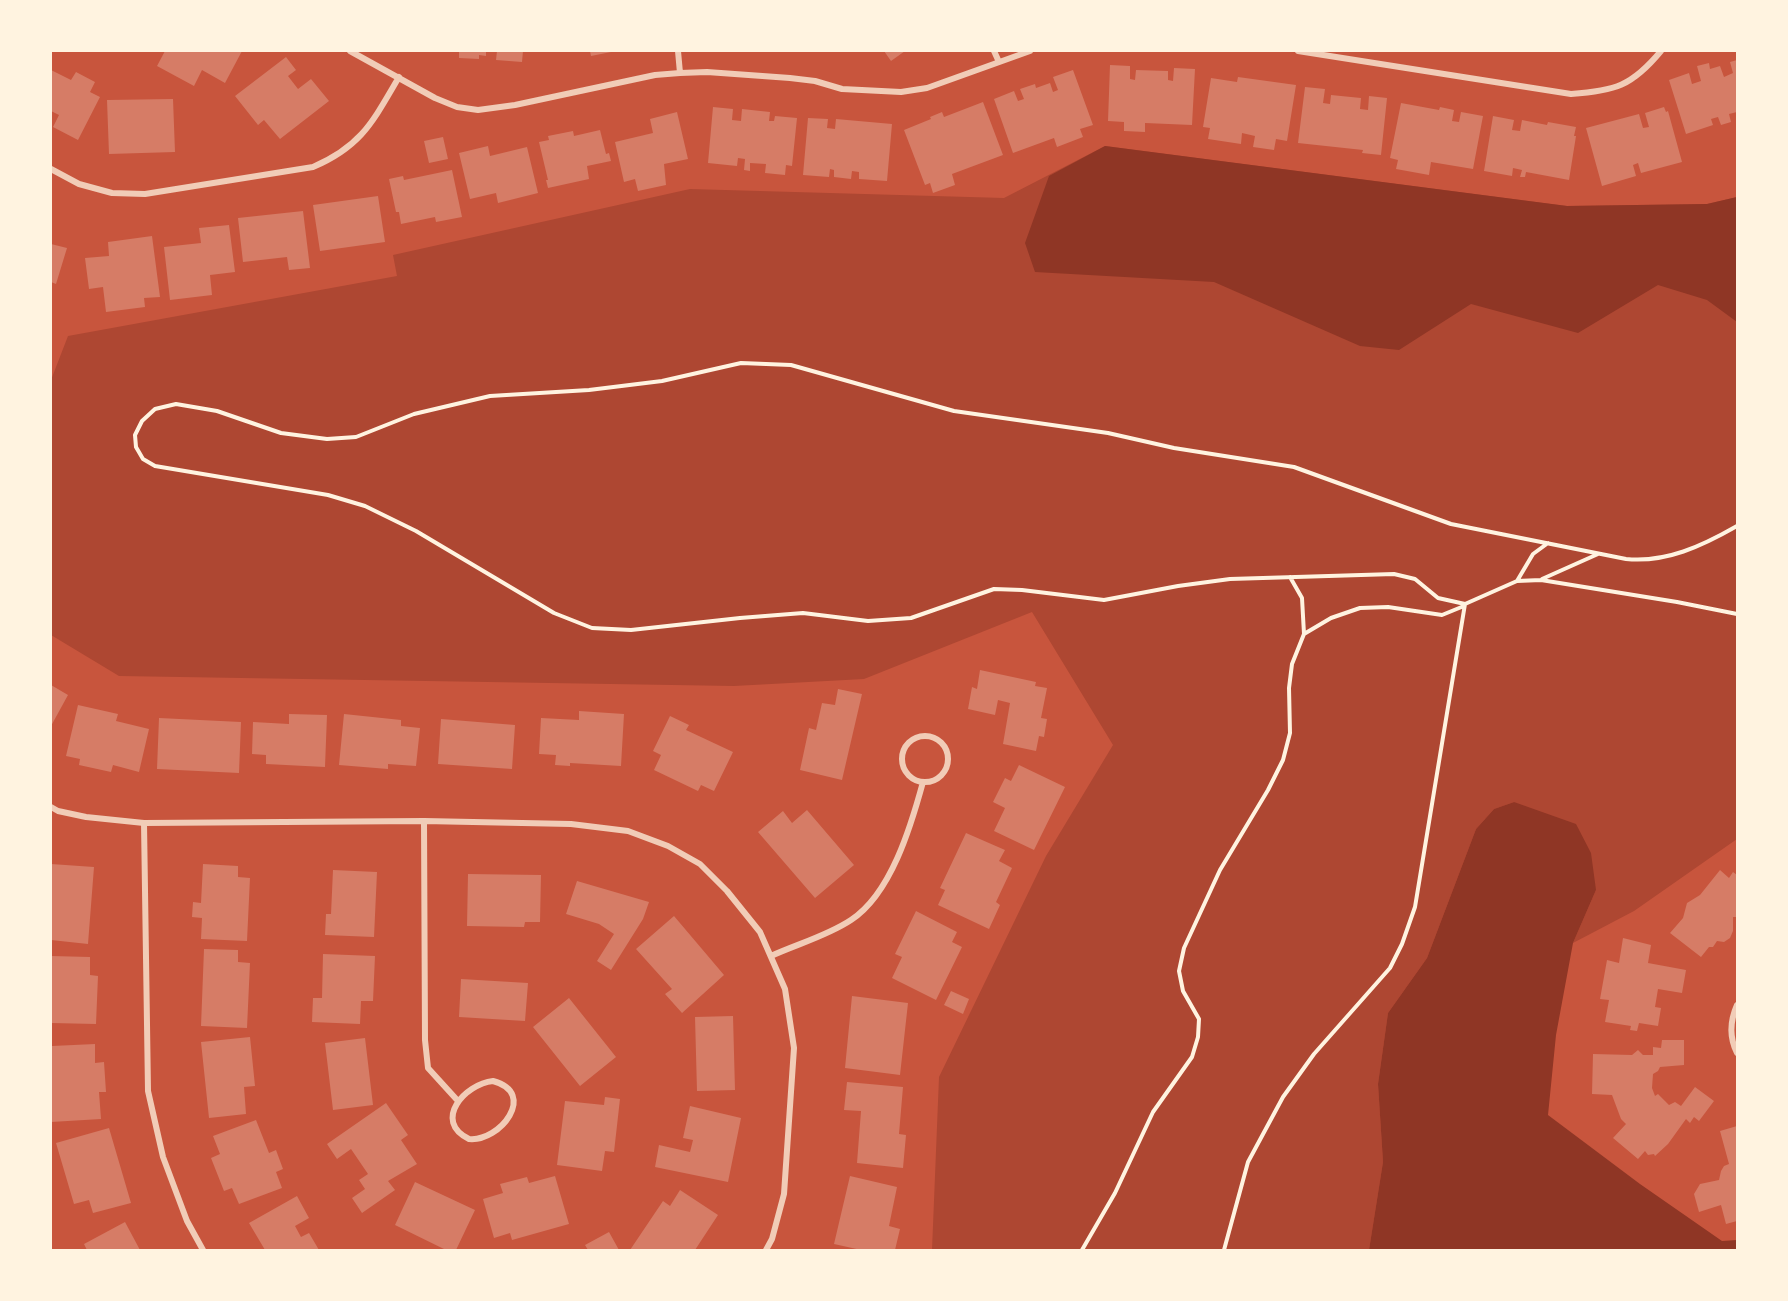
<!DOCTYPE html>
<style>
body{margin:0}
#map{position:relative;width:1788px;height:1301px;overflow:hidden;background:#c8553d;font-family:Arial,sans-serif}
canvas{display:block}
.frame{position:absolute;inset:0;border:52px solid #fff3e0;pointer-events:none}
</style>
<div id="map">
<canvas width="1788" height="1301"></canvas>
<div class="frame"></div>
</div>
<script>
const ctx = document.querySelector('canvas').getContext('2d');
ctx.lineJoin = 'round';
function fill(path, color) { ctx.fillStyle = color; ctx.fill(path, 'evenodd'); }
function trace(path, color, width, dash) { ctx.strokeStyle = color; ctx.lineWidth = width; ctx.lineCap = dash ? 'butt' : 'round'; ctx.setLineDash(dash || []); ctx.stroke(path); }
const green = new Path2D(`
 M1105,146L1567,206L1707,204L1737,197V839L1634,911L1573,943L1596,890L1514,802L1494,809L1476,829L1427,958L1388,1013L1378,1084L1383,1162L1369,1250H932L939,1077L1046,856L1113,745L1032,612L864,679L734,686L119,676L51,635V380L68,336L397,276L393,255L690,189L1004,198Z`);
const water = new Path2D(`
 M1105,146L1567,206L1707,204L1737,197V322L1707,300L1658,285L1578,333L1471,304L1399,350L1360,346L1214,282L1035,272L1025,243L1049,176Z
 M1514,802L1576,824L1591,853L1596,890L1573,943L1556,1035L1548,1115L1640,1184L1722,1241L1737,1240V1250H1369L1383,1162L1378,1084L1388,1013L1427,958L1476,829L1494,809Z`);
const building = new Path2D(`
 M165,51H242L225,83L202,70L194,86L157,66Z
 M459,51H486V56L479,55V59L459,58Z
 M497,51H523L522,62L496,60Z
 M590,51H611V52L591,56Z
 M884,51H905L891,61Z
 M286,57L296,70L288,76L298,89L311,79L329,101L280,139L264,120L258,125L235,96Z
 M1737,60V112L1729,114L1731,122L1721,125L1718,117L1711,119L1713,125L1686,134L1669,80L1689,73L1692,84L1701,81L1697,66L1709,63L1710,69L1720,66L1724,77L1733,73L1730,62Z
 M1110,65L1130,66V79L1135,80L1136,70L1168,71V80L1173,81L1174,68L1195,69L1192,125L1145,123V132L1124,131V122L1108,121Z
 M51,70L71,80L76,72L95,82L90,92L100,97L78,140L53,127L59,115L51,111Z
 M1073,70L1093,125L1080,129L1083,137L1057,147L1054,138L1013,153L994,99L1014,91L1018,101L1024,99L1020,89L1035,84L1036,88L1050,83L1053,92L1058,90L1053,77Z
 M1238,77L1296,85L1287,141L1276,139L1274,150L1253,147L1255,136L1242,133L1241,144L1208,139L1210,128L1203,127L1211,78L1237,82Z
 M1305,87L1325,89L1323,103L1330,104L1331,95L1361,98L1360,109L1368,110L1369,96L1387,98L1381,155L1362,153L1363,150L1298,143Z
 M173,99L175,152L109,154L107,100Z
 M983,102L1003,155L952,174L955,185L933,193L930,183L925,185L904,130L931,119L930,117L942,112L944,117Z
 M1401,103L1439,110L1440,107L1454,110L1452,121L1459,122L1461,112L1483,116L1473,169L1431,162L1429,175L1396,169L1398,160L1390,158Z
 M713,107L733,109L732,120L741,121L742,109L770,112L769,121H774L775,116L797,118L792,166L786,165L785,175L765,173L766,164L750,163V171L744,170L745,159L738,158L737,166L708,163Z
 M1664,107L1666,112L1668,111L1682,162L1641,173L1638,163L1633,165L1636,176L1602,186L1586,128L1639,114L1643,128L1649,127L1645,113Z
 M677,112L688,159L664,164L666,185L638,191L635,179L624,182L615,142L653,133L650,119Z
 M1493,116L1514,120L1512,130L1520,131L1522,120L1547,125L1548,122L1576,127L1574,136H1576L1569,180L1526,172L1525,177H1520L1522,170L1513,168L1512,176L1484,171Z
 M808,118L828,119L827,128L835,129L836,119L892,124L887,181L859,179V172L852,171L851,179L834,177V170L830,169L829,177L803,175Z
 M600,130L606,154L609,153L611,161L587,166L589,179L548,188L546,180H548L539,142L549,140L548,136L573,131L574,136Z
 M443,137L448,159L429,163L424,141Z
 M488,146L490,156L527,147L538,193L498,203L496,193L470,199L459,153Z
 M452,170L462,217L436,222L435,217L401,224L399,212H396L389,179L403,176L404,180Z
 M378,196L385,242L320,251L313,205Z
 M303,211L310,268L289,270L287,257L243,262L238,218Z
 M229,225L235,272L210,275L212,295L170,300L164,247L201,243L199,228Z
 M152,236L160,297L144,298L145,307L106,312L103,287L89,289L85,258L109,256L108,242Z
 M51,244L67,248L56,284L51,282Z
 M980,670L1036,682L1035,686L1047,688L1041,718L1047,719L1044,737L1039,736L1036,751L1003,744L1010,703L998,700L995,715L968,709L972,687L977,689Z
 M51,685L68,695L51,726Z
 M838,689L862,694L842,780L800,770L809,728L816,730L822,703L835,705Z
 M78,705L118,714L116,721L149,729L139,772L113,765L111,772L79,765L80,759L66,756Z
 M579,711L624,714L621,766L570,763V766L555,765L556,755L539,754L541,718L579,720Z
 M289,714L327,715L325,767L266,764V755L252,754L253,722L289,724Z
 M344,714L401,720V726L420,728L416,766L388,764V769L339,765Z
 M670,716L689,725L686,730L733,752L714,791L701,785L698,791L654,770L661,755L653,751Z
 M159,718L241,722L239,773L157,769Z
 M441,719L515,725L512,769L438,764Z
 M1019,765L1065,787L1034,850L994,831L1005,808L993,802L1005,778L1011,781Z
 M807,810L854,865L815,898L758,832L783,811L792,823Z
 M966,833L1005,850L999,861L1012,868L996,902L1000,905L989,929L938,905L945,890L940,888Z
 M51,864L94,867L88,944L51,940Z
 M203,864L238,866V877L250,878L247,941L201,939L202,918L192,917L193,902L201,903Z
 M333,870L377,872L374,937L325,935L326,914H331Z
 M1720,870L1729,878L1733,872L1737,875V917H1733V931L1730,938L1724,942L1717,941L1713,947H1709L1701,957L1670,933L1683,918L1687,903L1700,895Z
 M468,874L541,875L540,922H525L524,927L467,926Z
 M577,881L649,902L643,919L611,970L597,961L614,934L599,924L566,914Z
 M916,911L957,932L952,942L962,947L936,1000L892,978L902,957L895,954Z
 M674,916L724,975L682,1013L665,994L672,989L636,949Z
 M1623,938L1651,945L1648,963L1686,970L1682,993L1658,989L1655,1007L1661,1008L1658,1026L1639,1023L1637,1031L1630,1030L1631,1026L1605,1022L1609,1000L1600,999L1607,960L1619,963Z
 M204,949L238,950V962L250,963L247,1028L201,1026Z
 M323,954L375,956L373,1001H361L360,1024L312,1022L313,998H322Z
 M51,956L90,957V975L98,976L96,1024L51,1023Z
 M461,979L528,983L525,1021L459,1017Z
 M951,991L969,999L963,1014L944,1005Z
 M852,996L908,1003L900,1075L845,1068Z
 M569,998L616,1057L580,1086L533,1027Z
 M733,1016L735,1090L697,1091L695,1017Z
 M250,1037L255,1086L244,1087L246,1114L209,1118L201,1042Z
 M365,1038L373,1105L333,1110L325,1043Z
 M1662,1040H1684V1065L1660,1067L1658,1071L1653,1074L1652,1088L1655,1096L1658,1094L1669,1105L1675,1102L1681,1106L1695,1087L1714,1101L1699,1121L1694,1117L1690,1123L1686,1119L1668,1144L1655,1156L1654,1154L1648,1155L1645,1151L1638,1159L1613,1138L1626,1124L1621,1119L1612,1095L1592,1094L1593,1054L1632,1055L1638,1050L1643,1055H1653V1047L1661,1048Z
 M95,1044V1063L104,1062L106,1092H99L101,1119L51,1122L52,1046Z
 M847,1082L903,1087L899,1134L906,1135L903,1168L857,1163L861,1111L844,1110Z
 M605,1097L620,1099L614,1152L605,1151L602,1171L557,1165L565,1101L604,1105Z
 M386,1103L408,1135L401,1140L417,1164L388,1181L395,1190L362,1213L352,1198L365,1189L359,1180L368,1174L351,1149L337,1159L327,1144Z
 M690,1106L741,1118L728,1182L655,1167L659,1145L690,1152L693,1140L683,1138Z
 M256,1120L269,1153L276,1150L283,1169L276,1172L282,1188L239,1204L232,1188L224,1191L211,1158L220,1154L213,1136Z
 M1737,1126V1221L1726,1224L1721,1205L1699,1212L1694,1194L1700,1184L1719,1180L1721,1171L1724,1166L1729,1164L1720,1131Z
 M109,1128L131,1203L93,1213L89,1200L74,1204L56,1143Z
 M555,1176L569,1224L512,1240L510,1233L494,1238L483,1199L503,1193L500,1184L527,1177L529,1183Z
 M850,1176L897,1187L889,1226L900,1229L895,1250H861L834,1244Z
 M415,1182L475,1210L456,1250H446L395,1225Z
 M680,1190L718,1215L695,1250H630L663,1201L670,1206Z
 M297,1196L309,1218L295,1226L301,1237L309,1233L319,1250H265L249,1223Z
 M125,1222L140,1250H87L84,1244Z
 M609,1232L619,1250H588L585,1245Z`);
const path = new Path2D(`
 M1548,543L1533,554L1517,581L1465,604L1438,598L1415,579L1394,574L1230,579L1178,586L1104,600L1022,590L994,589L911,618L868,621L803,613L740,618L631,630L592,628L554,613L416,531L365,506L328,495L155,466L143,459L136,447L135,435L142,421L155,409L176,404L217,411L281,433L327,439L356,437L414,414L490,396L589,390L662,381L741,363L791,365L954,411L1108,433L1174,448L1294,467L1451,524L1626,559C1666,563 1702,546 1737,526
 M1542,579L1598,554
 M1517,581L1541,580L1677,602L1737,614
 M1304,634L1331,618L1360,608L1388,607L1442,615L1464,606
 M1082,1250L1115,1193L1153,1112L1192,1057L1198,1037L1199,1019L1183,991L1179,971L1184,948L1220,870L1268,790L1283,760L1290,733L1289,688L1292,664L1304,634L1302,598L1290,577
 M1224,1250L1248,1162L1283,1097L1314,1054L1390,968L1402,944L1415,907L1465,604`);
const minor = new Path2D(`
 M350,51L435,98L457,107L478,110L515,105L655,75L680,73L707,72L790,78L815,81L842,89L901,92L927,88L1030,51
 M678,51L680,73
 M994,51L999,62
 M1298,51L1571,94C1615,91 1632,86 1661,51
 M51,169L79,184L112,193L145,194L313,167C362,146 373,121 399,77
 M902 759a23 23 0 1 1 46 0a23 23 0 1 1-46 0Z
 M51,807L58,811L86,817L144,823L424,821L571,824L628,831L668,846L700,864L727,891L760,932L785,989L794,1048L784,1194L772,1239L766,1250
 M424,821L425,1040L428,1068L458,1101
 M144,823L148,1091L163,1157L187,1221L203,1250
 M771,956C797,944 827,936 851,920C891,894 911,826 923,782
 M1737,1005C1730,1021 1729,1037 1737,1053
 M493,1081C538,1093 500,1142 469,1139C432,1121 465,1084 493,1081Z`);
fill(green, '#ae4732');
fill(water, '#8f3625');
fill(building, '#d67c66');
trace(path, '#fff3e0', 4);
trace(minor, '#f1ccb7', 6);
</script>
